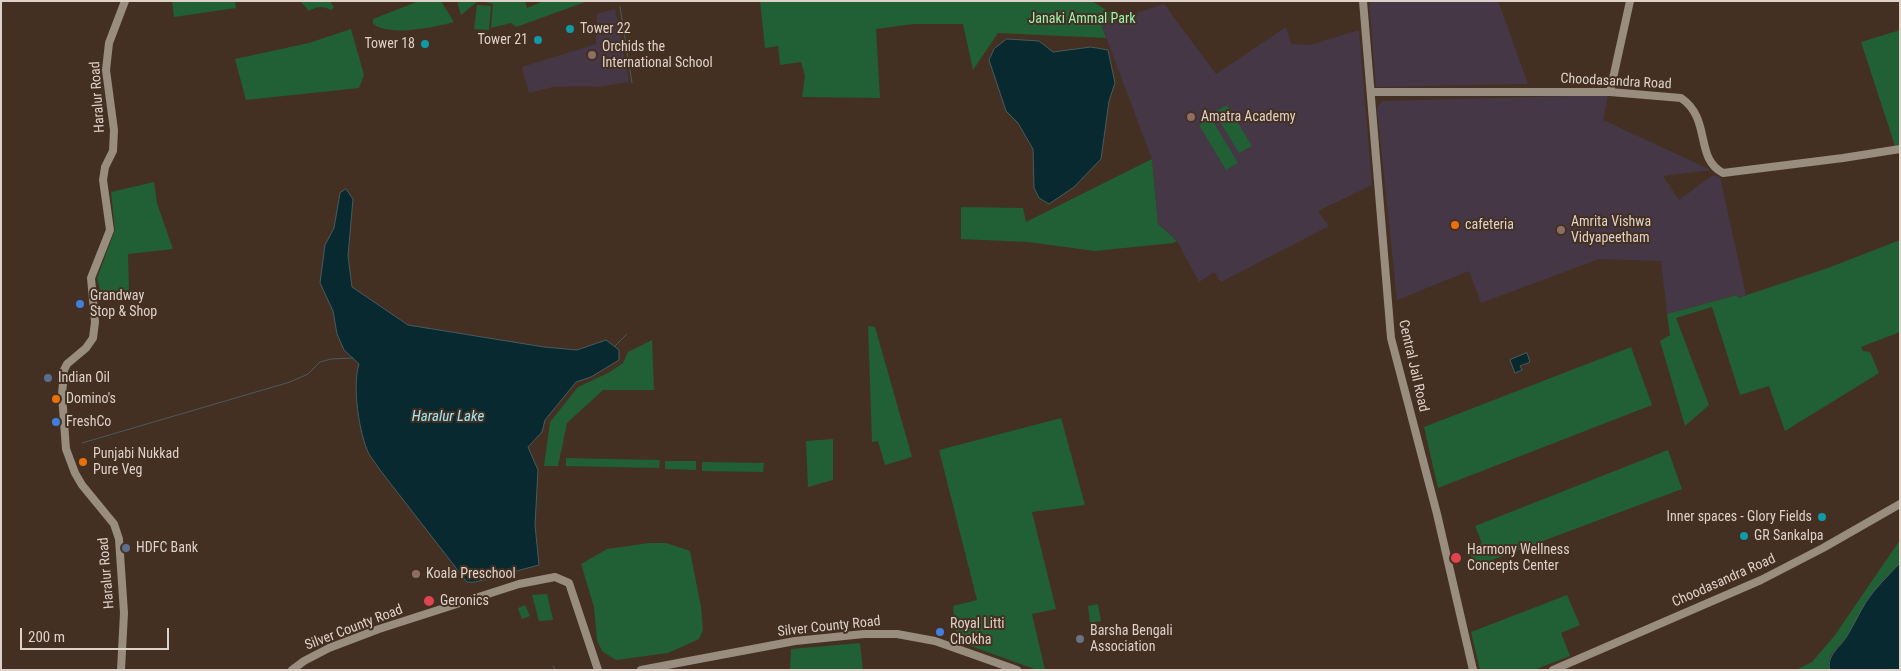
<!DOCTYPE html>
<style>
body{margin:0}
#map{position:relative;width:1901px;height:671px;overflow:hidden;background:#443023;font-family:"Roboto Condensed",sans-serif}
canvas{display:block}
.frame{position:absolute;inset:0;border:2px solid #ded1c9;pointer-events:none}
.scale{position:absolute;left:20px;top:628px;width:149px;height:22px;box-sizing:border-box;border:2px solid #ded1c9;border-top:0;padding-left:6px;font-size:15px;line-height:18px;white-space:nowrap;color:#ded1c9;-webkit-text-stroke:4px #443023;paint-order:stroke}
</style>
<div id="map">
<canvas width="1901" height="671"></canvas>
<div class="frame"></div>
<div class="scale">200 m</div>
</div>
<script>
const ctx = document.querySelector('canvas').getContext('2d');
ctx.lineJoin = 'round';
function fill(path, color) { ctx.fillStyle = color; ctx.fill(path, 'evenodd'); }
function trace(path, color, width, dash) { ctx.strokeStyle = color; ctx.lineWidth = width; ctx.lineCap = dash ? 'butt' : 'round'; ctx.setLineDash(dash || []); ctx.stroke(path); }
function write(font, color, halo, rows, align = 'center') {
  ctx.font = font + ' "Roboto Condensed",sans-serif'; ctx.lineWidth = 4; ctx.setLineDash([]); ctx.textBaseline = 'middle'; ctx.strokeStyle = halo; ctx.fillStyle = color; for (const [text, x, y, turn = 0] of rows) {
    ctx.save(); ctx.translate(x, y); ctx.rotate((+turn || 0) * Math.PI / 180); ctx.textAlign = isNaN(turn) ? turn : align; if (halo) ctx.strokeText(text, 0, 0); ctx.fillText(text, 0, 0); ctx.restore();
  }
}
const education = new Path2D(`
 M1369,1H1498L1528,84L1376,87Z
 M1164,4L1216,74L1286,27L1291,44L1310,45L1359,30L1372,185L1318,211L1329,226L1221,282L1214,272L1199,282L1177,241L1158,224L1152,159L1101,24Z
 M615,9L629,82L598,87L585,86L553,87L529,93L522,67L596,44L597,14Z
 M1608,95L1603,120L1711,170L1663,176L1679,200L1713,175L1720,177L1746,295L1737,298V295L1667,314L1661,261L1599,259L1481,303L1469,271L1397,300L1377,108L1382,101Z`);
const green = new Path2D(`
 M172,1H235L236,8L174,17Z
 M300,1H330L334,8L331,10C323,6 317,6 309,11Z
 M419,1H441L454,22C434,27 392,37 373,24V19Z
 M457,1H478L461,15Z
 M481,1H525L527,8L544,1H588L516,27L511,23L491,28L493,4Z
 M760,1H1092L1111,13L1114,20L1101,24L1106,38L998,33L973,70L963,24H914L876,29L880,98L802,97L805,76L801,62L780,65L778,46L765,48Z
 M477,5L491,6L489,30L474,29Z
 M351,29L364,75L359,88L246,100L235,59L309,43Z
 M1900,30V145L1895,146L1861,42Z
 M1227,105L1252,146L1239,153L1214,112Z
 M1211,118L1238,163L1226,170L1199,125Z
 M1152,159L1158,224L1177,241L1173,243L1095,251L1028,242L961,239V207L1023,208L1026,222Z
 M154,182L157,203L173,249L128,254L129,290L101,293L97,278L115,230L111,192Z
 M1900,240V332L1861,347L1863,351L1870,352L1879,373L1785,431L1769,386L1740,395L1712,307L1676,318L1709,405L1685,426L1660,341L1670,335L1667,314L1737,295L1738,298L1828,268Z
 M868,326L875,327L912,457L885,465L878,441L872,442Z
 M652,340L654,390H603L567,423L558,466H544L550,422L578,387L610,372L623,363L628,352Z
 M1631,347L1652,405L1438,488L1424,427Z
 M1061,418L1085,505L1032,512L1056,609L1032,614L1045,670H1037L957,641L953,606L977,600L939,450Z
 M833,439V480L808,487L806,441Z
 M1668,450L1682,489L1473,567L1470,549L1482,543L1475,526Z
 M566,458L660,460L659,468L566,466Z
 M665,461H696V470L665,469Z
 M702,462L764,463L763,472L702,471Z
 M1900,540V563L1874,592L1847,636L1831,655L1829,661L1830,670H1796L1812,662L1835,635Z
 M649,543H666L690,551L701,607L703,630L699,639L668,653L616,660L602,651L597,640L594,607L581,564L607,549Z
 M547,594L553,620L539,621L532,595Z
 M1567,595L1580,625L1561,633L1570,656L1534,670H1480L1471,632Z
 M1098,604L1101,621L1090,623L1088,606Z
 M525,605L530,616L522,619L518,608Z
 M860,643L863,670H790L791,649Z`);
const water = new Path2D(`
 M1007,39L1039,41L1053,52L1091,47L1108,50L1115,83L1109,101L1101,159L1074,187L1049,204L1039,198L1034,188L1033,149L1018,123L1006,111L989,60L994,49Z
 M346,189L353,199L348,256L352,287L408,325L544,347L577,350L606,340L619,350V360L591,377L576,382L545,420L542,432L528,447L538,470L535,525L539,565L475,582H467L380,470C377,465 372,459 369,454C359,434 352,386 359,364L344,350L337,334L333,311L320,283L325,245L334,228L340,193Z
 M1527,353L1530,362L1520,366L1522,370L1515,373L1510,360Z
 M1900,563V670H1830C1826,655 1840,648 1847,636C1854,625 1859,613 1866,602C1876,587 1888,576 1900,563Z`);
const stream = new Path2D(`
 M620,7L632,83
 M615,346L627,334
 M82,443L290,382L308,374L320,362L331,359L353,358
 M553,666L555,670`);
const secondary = new Path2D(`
 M1363,1L1391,338L1437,514L1473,670
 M1371,92H1610L1681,98C1712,119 1694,158 1723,173L1843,158L1900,149
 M1610,92L1630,1
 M121,670L124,613L119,539L114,524L82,485L75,473L66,449L62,395L64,370L67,364L86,348L93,338L95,322L91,278L110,230L103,180L105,167L113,151L114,130L106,70L109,43L125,1
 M292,670L304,661L329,648L379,629L519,584L555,577L569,583L598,670
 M641,670L795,641L864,634H897L935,641L1017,670
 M1553,670L1761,580L1823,548L1900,504`);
const markers = [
 [570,29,5,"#0f9aa8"],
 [538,40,5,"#0f9aa8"],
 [425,44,5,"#0f9aa8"],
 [592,55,5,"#8d6e63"],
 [1191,117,5,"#8d6e63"],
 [1455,225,5,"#e8710a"],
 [1561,230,5,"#8d6e63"],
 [80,304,5,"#3f7fe0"],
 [48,378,5,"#5c6f8a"],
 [56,399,5,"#e8710a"],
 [56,422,5,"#3f7fe0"],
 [83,462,5,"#e8710a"],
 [1822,517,5,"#0f9aa8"],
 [1744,536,5,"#0f9aa8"],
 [126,548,5,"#5c6f8a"],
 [1456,558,6,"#e0444e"],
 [416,574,5,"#8d6e63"],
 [429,601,6,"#e0444e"],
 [940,632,5,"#3f7fe0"],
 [1080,639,5,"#6b7280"]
];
const parkNames = [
 ["Janaki Ammal Park",1082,19]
];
const poiNames = [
 ["Tower 22",580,29],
 ["Tower 21",528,40,"right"],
 ["Tower 18",415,44,"right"],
 ["Orchids the",602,47],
 ["International School",602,63],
 ["Amatra Academy",1201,117],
 ["Amrita Vishwa",1571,222],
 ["Vidyapeetham",1571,238],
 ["cafeteria",1465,225],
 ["Grandway",90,296],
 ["Stop & Shop",90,312],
 ["Indian Oil",58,378],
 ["Domino's",66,399],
 ["FreshCo",66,422],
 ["Punjabi Nukkad",93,454],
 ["Pure Veg",93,470],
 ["Inner spaces - Glory Fields",1812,517,"right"],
 ["GR Sankalpa",1754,536],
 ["HDFC Bank",136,548],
 ["Harmony Wellness",1467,550],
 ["Concepts Center",1467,566],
 ["Koala Preschool",426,574],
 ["Geronics",440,601],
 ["Royal Litti",950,624],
 ["Chokha",950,640],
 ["Barsha Bengali",1090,631],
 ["Association",1090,647]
];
const streetNames = [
 ["Choodasandra Road",1616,82,3],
 ["Haralur Road",98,97,-94],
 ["Central Jail Road",1413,366,77],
 ["Haralur Road",107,573,-95],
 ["Choodasandra Road",1724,581,-24],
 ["Silver County Road",829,627,-6],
 ["Silver County Road",354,628,-21]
];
const waterNames = [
 ["Haralur Lake",448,417]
];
fill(education, '#453745');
fill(green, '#215f35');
fill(water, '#07292f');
trace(water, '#485b5d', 1);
trace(stream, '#485b5d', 1);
trace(secondary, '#988d7e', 8);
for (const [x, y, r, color] of markers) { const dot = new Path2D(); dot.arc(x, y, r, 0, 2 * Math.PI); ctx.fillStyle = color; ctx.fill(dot); trace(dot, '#443023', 2); }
write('14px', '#99f4b0', '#443023', parkNames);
write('14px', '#ded1c9', '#443023', poiNames, 'left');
write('14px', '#ded1c9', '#443023', streetNames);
write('italic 15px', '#9ce8f6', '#443023', waterNames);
</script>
